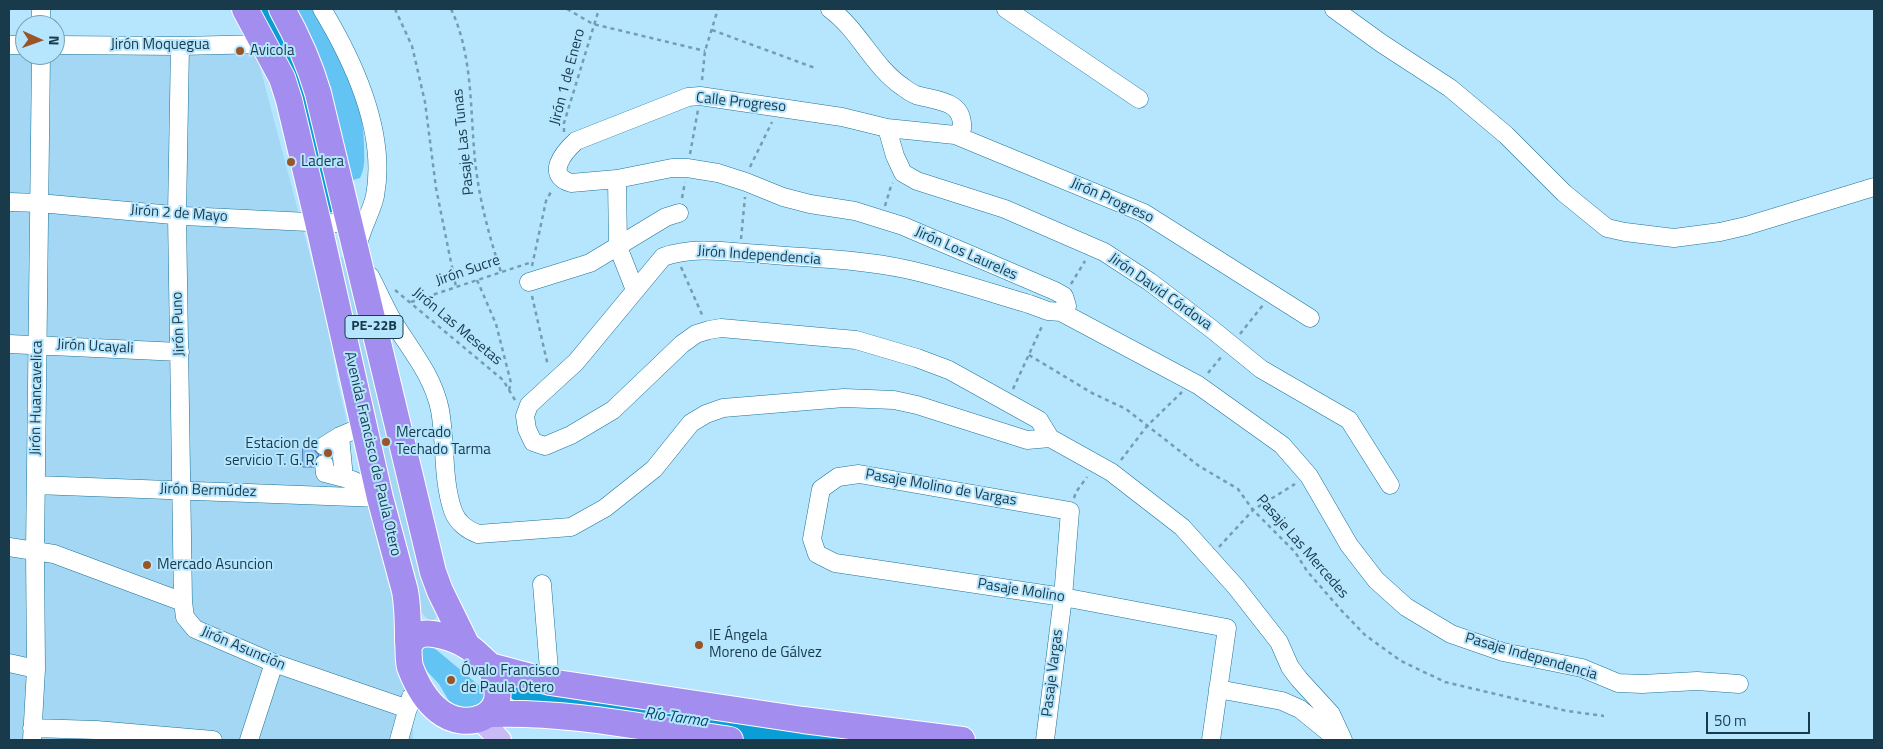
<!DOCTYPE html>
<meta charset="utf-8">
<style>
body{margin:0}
#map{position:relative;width:1883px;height:749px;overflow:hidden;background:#b6e5fe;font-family:"Titillium Web",sans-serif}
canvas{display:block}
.frame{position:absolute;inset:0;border:10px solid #183a4b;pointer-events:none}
.north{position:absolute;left:15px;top:15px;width:50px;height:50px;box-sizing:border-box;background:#b6e5fe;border:1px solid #77a1b6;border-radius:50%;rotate:92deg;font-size:14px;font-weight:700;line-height:20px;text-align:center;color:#183a4b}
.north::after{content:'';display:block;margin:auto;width:18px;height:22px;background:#995527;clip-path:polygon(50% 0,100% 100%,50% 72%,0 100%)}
.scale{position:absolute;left:1706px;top:712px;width:104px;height:22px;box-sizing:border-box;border:2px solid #183a4b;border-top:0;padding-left:6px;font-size:15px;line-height:18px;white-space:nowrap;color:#183a4b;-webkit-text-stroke:4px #b6e5fe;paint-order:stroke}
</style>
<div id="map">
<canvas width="1883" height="749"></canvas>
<div class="frame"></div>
<div class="north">N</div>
<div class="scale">50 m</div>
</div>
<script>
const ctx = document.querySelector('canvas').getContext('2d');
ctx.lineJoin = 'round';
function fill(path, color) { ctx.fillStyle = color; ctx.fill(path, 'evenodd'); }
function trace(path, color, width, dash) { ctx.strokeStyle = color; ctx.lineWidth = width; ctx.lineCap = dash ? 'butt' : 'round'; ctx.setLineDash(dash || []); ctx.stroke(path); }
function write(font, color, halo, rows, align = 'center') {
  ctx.font = font + ' "Titillium Web",sans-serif'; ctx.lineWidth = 4; ctx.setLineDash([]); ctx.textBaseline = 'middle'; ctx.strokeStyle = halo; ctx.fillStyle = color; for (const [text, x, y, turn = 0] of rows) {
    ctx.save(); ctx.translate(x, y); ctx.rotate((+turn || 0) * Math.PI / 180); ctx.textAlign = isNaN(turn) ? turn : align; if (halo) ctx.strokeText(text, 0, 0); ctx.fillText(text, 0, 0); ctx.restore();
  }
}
const built = new Path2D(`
 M9,41H25V55H55V41H253L329,327L337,380L346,418L351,486L371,503L335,257H349L441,612L431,623L421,612L418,604L413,651V740H9Z`);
const green = new Path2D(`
 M296,9H321C340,53 363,96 364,144C364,158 366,165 360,178L353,180L347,173C336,117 327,57 296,9Z
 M427,642L487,692L485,708L459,709L449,701L439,684L423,667L417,648Z`);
const river = new Path2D(`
 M266,9L287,45L296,68L328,200
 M520,689L538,697L588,706L834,740`);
const building = new Path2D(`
 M303,443H314L315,451L319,455L314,460V467H303Z`);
const path = new Path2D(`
 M395,9L412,46L425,102L436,188L456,287
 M451,9C473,55 470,110 475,160C479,199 489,236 501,272
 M567,9L593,24L705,51
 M712,30L815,68
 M702,80L705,51L718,9
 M564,132V123L599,9
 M690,154L698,110
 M750,167L772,122
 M682,198L685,182
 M885,206L891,186L893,183
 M741,239L745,197
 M532,266L546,201L552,190
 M681,267L703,317
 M477,280L496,324L511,383L509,390
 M1071,284L1085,261
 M395,290L503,380L515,400
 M532,296L548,366
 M411,302L532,262
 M1240,334L1263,305
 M1029,355L1092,393L1126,409L1199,466L1238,489L1253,510L1295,552L1307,571L1341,610L1365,635L1401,661L1445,682L1567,711L1604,716
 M1208,373L1222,356
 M1013,389L1043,324
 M1121,460L1147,426L1182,392
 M1074,498L1076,492L1087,477
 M1219,547L1253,510L1295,484`);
const minor = new Path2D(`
 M322,9C354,62 387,132 375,196C371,214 359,232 357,250
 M830,9C859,30 873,67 903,87C907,90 911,93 916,95C937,101 964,100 962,129L955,135
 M1006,9L1139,99
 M1334,9L1381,43L1450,88L1506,135L1564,193L1607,228L1625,232L1674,238L1720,232L1746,226L1874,187
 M41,25V9
 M9,45H25
 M55,45L180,46L265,44
 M180,46L177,215L183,602
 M887,128L895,156L903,173L917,181L1005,209L1104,252L1150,282L1213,330L1261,369L1349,420L1390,485
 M617,179L618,247L635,290
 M9,202L39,203L184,216L350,224
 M370,276C378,291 385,308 394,323C412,352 433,376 440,410C446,443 442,479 453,511C457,522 467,530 478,534L571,527L605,508L654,469L691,423L706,414L723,408L844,398L894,400L917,405L1027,440L1050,438
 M529,282L590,263L666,217L679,213
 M1061,312L1067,306L1064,296L1055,291L903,226L855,211L810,204L783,197L746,182L718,173L687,168H672L617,179L571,183C545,175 563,153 576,141L688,97L700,96L842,117L887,128L955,135L1144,213L1310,318
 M9,344L180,352
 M340,436L344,478
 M324,446L340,436L364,426
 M324,464L325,473L352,480L379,492
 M36,485L380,498
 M9,547L54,554L183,602L185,617L195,629L274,663L408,709
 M542,584L550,682
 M9,663L36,669
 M1218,689L1282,701L1300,709L1338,740
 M32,728L96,730L213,740
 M32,740L36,669L35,551L41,55
 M249,740L274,663
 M399,740L411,697
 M1045,740L1063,597L1070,511L859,474L838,477L821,489L812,539L817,554L835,563L1063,597L1227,628L1211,740
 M1343,740L1331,714L1299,679L1290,667L1279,642L1236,587L1182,527L1111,472L1050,438L1039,420L949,370L917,358L856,340L721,328L709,330L696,334L682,344L613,410L571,435L545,446L533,442L527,429L525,416L529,405L576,362L663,257C694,246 729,252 761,254C808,258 859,259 905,269C947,278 988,292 1029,304L1048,311L1061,312L1198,385L1282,445L1309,476L1349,545L1376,580L1406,607L1451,634L1503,652L1582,668L1618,683L1642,684L1697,681L1739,684`);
const major = new Path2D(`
 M481,720L500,740`);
const highway = new Path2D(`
 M245,9L282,78L289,100L318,222L380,498L405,591C408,608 408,624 408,641C409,649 408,659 410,667C416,683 426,701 439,711C465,732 509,718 495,680C493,674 492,668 487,663C481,658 474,650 467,646C456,639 428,629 417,636C414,638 411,642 409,644
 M282,9C297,36 309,62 318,93L433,572L440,591L467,646
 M490,666L550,682L803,720L962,740
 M490,714C570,711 651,729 730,740`);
const markers = [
 [240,51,5,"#995527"],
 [291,162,5,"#995527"],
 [386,442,5,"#995527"],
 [328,453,5,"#995527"],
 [147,565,5,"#995527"],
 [699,645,5,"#995527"],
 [451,680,5,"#995527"]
];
const shields = [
 [374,327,58]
];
const shieldNames = [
 ["PE-22B",374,327]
];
const streetNames = [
 ["Jirón Moquegua",160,45],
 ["Jirón 1 de Enero",568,77,-75],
 ["Calle Progreso",741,103,6],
 ["Pasaje Las Tunas",464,142,-96],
 ["Jirón Progreso",1112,201,24],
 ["Jirón 2 de Mayo",179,214,4],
 ["Jirón Los Laureles",966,254,24],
 ["Jirón Independencia",759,256,4],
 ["Jirón Sucre",468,271,-19],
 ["Jirón David Córdova",1160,292,35],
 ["Jirón Puno",179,324,-92],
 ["Jirón Las Mesetas",457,327,40],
 ["Jirón Ucayali",95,347,3],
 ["Jirón Huancavelica",37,398,-89],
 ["Avenida Francisco de Paula Otero",372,454,77],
 ["Pasaje Molino de Vargas",941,488,10],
 ["Jirón Bermúdez",208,491,2],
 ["Pasaje Las Mercedes",1302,547,49],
 ["Pasaje Molino",1021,591,9],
 ["Jirón Asunción",243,649,23],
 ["Pasaje Independencia",1531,657,16],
 ["Pasaje Vargas",1053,673,-83]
];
const poiNames = [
 ["Avicola",250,51],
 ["Ladera",301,162],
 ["Mercado",396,433],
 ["Techado Tarma",396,450],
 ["Estacion de",318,444,"right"],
 ["servicio T. G. R.",318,461,"right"],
 ["Mercado Asuncion",157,565],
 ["IE Ángela",709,636],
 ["Moreno de Gálvez",709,653],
 ["Óvalo Francisco",461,671],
 ["de Paula Otero",461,688]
];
const waterNames = [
 ["Río Tarma",676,718,8]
];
fill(built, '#a4d7f3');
fill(green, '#63c4f3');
trace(river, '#0a9ed4', 25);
fill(building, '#8abdf6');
trace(building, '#4d7db3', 1);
trace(minor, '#1b749a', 19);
trace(major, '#fff', 24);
trace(highway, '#fff', 28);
trace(path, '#739db3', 2.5, [4, 4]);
trace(minor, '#fff', 18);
trace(major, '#c8bbf6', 22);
trace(highway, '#a38ef0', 26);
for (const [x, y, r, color] of markers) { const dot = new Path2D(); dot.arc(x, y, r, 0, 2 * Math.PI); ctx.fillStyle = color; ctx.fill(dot); trace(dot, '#b6e5fe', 2); }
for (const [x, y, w] of shields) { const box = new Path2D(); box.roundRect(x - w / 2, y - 11.5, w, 23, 4); ctx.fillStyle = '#b6e5fe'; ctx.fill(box); trace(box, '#183a4b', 1); }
write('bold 14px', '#183a4b', null, shieldNames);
write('15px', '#183a4b', '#b6e5fe', streetNames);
write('15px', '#183a4b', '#b6e5fe', poiNames, 'left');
write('italic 16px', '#004965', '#b6e5fe', waterNames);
</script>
